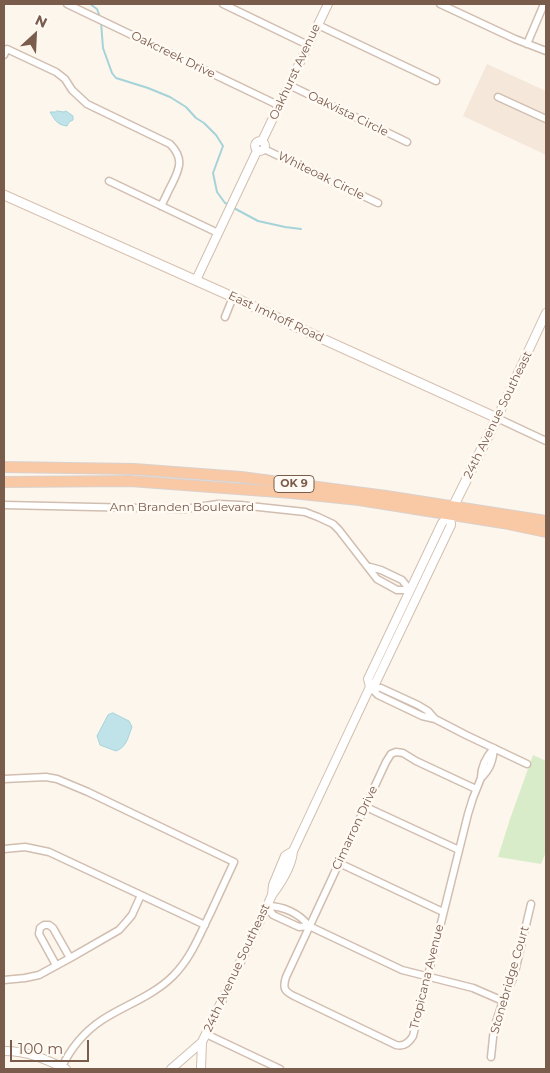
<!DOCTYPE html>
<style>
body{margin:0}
#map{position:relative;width:550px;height:1073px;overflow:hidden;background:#fdf6ec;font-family:Montserrat,sans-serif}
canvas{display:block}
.frame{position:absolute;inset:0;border:5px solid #7a5c4d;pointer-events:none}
.north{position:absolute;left:10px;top:10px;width:50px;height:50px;-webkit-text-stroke:4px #fffaf3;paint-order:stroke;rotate:25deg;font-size:14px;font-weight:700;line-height:20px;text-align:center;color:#7a5c4d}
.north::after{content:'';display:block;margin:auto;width:18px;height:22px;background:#7a5c4d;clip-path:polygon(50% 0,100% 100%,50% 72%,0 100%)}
.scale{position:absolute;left:10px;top:1040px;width:79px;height:22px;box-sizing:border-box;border:2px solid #7a5c4d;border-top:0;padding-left:6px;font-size:15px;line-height:18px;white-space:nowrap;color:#7a5c4d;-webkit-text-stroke:4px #fffaf3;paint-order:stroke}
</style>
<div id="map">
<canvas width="550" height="1073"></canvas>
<div class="frame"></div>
<div class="north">N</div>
<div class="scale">100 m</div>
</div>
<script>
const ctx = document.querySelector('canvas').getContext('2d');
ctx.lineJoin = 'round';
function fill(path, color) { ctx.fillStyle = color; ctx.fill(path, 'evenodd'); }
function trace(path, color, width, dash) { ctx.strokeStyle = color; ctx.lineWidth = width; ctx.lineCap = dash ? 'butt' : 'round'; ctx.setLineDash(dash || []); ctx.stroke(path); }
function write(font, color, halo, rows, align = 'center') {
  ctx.font = font + ' Montserrat,sans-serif'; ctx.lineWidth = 5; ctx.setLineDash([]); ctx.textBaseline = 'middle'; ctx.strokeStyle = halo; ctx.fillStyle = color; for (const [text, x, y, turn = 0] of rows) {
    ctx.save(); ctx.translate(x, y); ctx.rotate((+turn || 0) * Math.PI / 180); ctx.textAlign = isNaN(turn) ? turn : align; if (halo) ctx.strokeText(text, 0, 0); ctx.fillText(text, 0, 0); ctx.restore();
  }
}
const residential = new Path2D(`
 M487,64L546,91V155L463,116Z`);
const green = new Path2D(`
 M533,755L546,761V852L541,864L498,857L510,819Z`);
const water = new Path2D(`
 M57,111L64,112L66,111L73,116V120L69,122L67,126C57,125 55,120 50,112H55Z
 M113,713L129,721L132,727C128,737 127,747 116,751L100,745L97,736L108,715Z`);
const stream = new Path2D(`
 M90,4L97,9L100,17
 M101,22L103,48L112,73L116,78L148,88L170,97L186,107L196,118L204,123L216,135L223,146L213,173L217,192L225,203L228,204
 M232,207L258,221L285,227L301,229`);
const minor = new Path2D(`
 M67,4L280,106
 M223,4L308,45
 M440,4L515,39L546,51
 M318,25L436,81
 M527,44L544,4
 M4,55L7,49L56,72L65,79L72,90L87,104L170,144C184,158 180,168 172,184C168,191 165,199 161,206
 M289,85L407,142
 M498,97L546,119
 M264,149L378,203
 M109,181L218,233
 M225,317L233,297
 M497,418L546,441
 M4,505L185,509L218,504L240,505L305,512L318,517L333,524L339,530L377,579L397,590H410
 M370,567L381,570L402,580L410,590
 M370,687L381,688L418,705L428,711L435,719L422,716L378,695Z
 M435,719L466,735L527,764
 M494,748C493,761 490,769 481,778C481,766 486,757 494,748Z
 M4,779L46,777L57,779L88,792L234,862C226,879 218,897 210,914C199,936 191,958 173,976C153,996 125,1005 102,1020C84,1032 70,1049 61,1069
 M476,789L416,761L403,753L396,752L391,754L386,762L286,977C282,989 285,992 296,997L396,1045C404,1047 409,1043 413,1036L468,814L473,798L481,778
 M366,807L459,850
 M4,849L25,847L49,852L205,925
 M339,863L443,912
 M267,906C283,906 299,913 309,926L402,970L473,988L503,1001
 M267,906L273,915L299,927L309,926
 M56,965L39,934L40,928L44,925H49L53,928L70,958
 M4,980L25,978L39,975L72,957L119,930L127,921L132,915L141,895
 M206,1034L280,1069
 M491,1057L494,1028L503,1001L514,976L531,904`);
const tertiary = new Path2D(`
 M255 146a5 5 0 1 1 10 0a5 5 0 1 1-10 0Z
 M262,141L328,4
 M196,280L257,151
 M497,418L546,313
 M370,687L368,679L442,523L449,516
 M272,895C281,883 292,867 293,851L370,687L376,682L451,525L450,514
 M4,1051C28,1051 45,1059 66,1069
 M171,1069L202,1042
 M201,1069L202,1042L267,906L272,895L273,885L285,856L293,851`);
const secondary = new Path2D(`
 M4,195L233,297L314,335L497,418L451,511`);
const trunk = new Path2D(`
 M4,467L134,469L241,477L386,496L546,521
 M4,482L130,481L292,493L359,500L503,523L546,532`);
const shields = [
 [294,484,40]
];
const shieldNames = [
 ["OK 9",294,484]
];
const streetNames = [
 ["Oakcreek Drive",173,55,26],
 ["Oakhurst Avenue",295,72,-65],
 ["Oakvista Circle",348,114,26],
 ["Whiteoak Circle",321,176,26],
 ["East Imhoff Road",276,317,25],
 ["24th Avenue Southeast",498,415,-64],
 ["Ann Branden Boulevard",182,507],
 ["Cimarron Drive",355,828,-65],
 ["24th Avenue Southeast",237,968,-65],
 ["Tropicana Avenue",427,977,-76],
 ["Stonebridge Court",510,980,-74]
];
fill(residential, '#f5e8da');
fill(green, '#d8ecc9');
fill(water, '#bfe3e8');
trace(water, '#a5d3da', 1);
trace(stream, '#a5d3da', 2);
trace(minor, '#d1beb0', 9);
trace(tertiary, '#d1beb0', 10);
trace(secondary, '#d6c0b0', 11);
trace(trunk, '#dad1cd', 12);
trace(minor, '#fff', 6);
trace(tertiary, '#fff', 8);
trace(secondary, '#fff', 9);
trace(trunk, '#f9c8a4', 10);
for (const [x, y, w] of shields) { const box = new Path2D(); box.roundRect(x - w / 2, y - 8.5, w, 17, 4); ctx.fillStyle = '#fffaf3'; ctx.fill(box); trace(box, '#7a5c4d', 1); }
write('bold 11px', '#7a5c4d', null, shieldNames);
write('12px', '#7a5c4d', '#fffaf3', streetNames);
</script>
